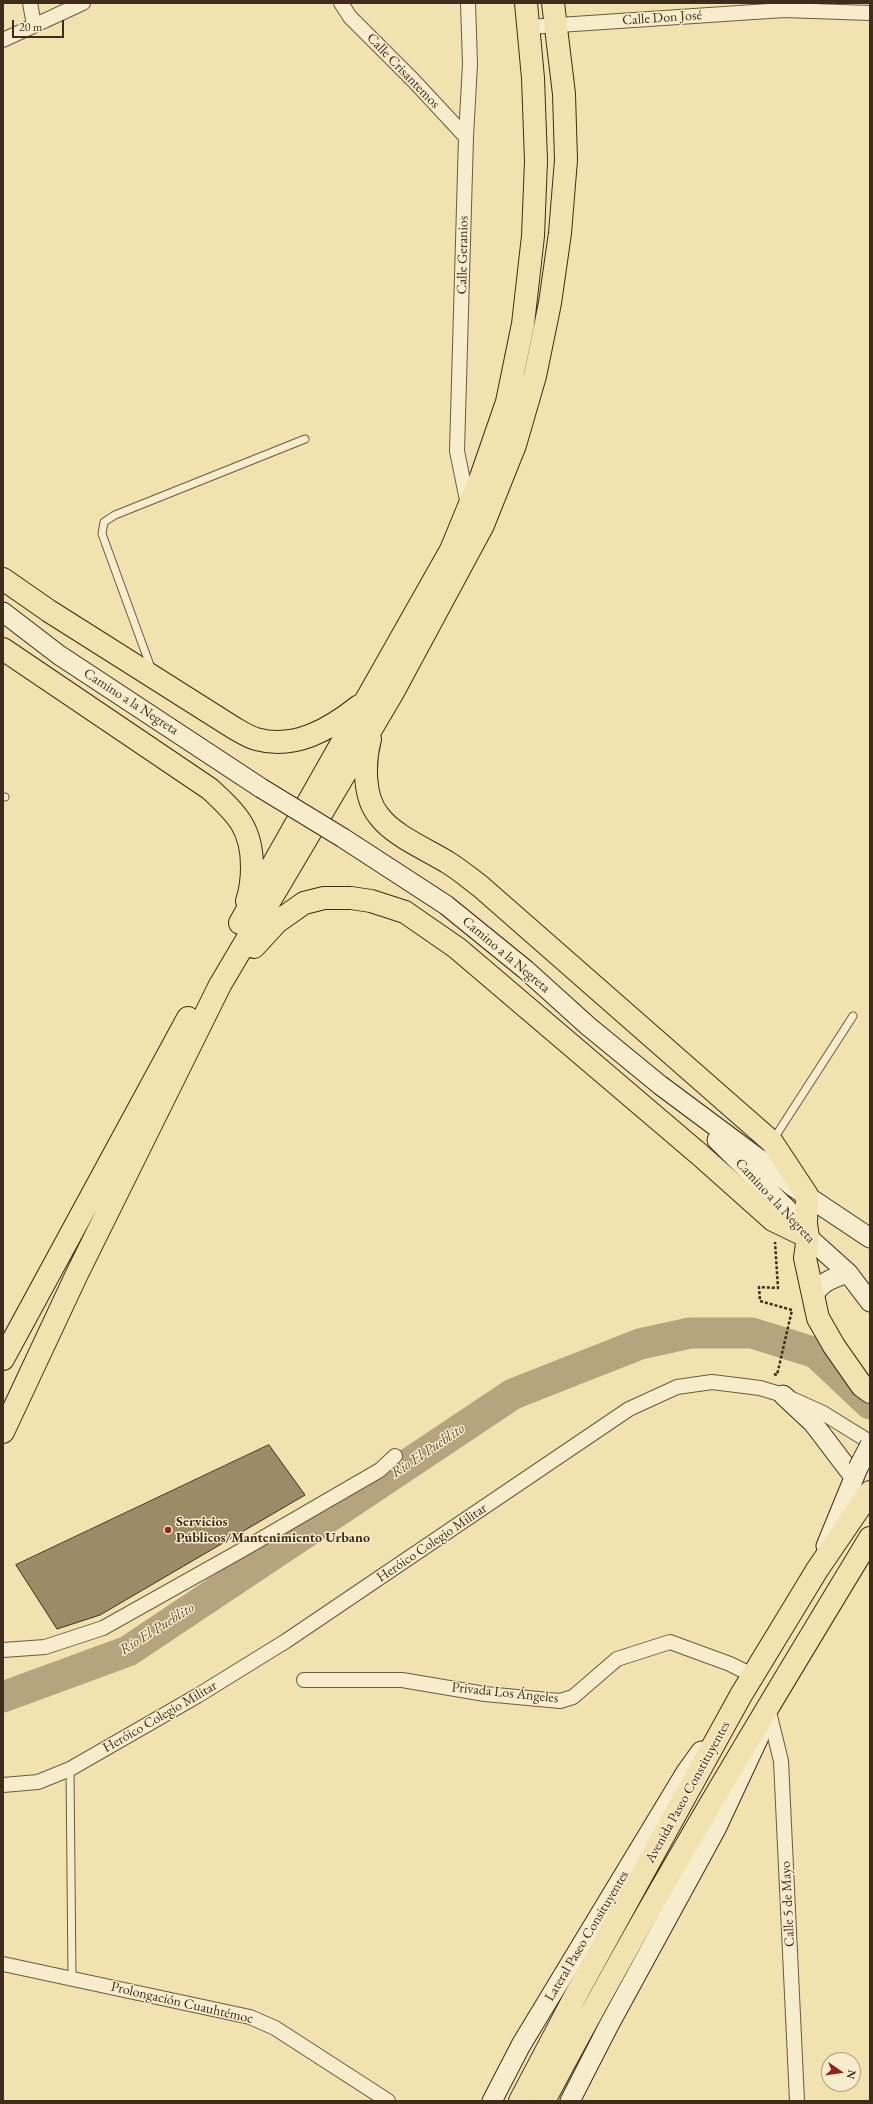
<!DOCTYPE html>
<meta charset="utf-8">
<style>
body{margin:0}
#map{position:relative;width:873px;height:2104px;overflow:hidden;background:#f2e2af;font-family:"EB Garamond",serif}
canvas{display:block}
.frame{position:absolute;inset:0;border:4px solid #402c1b;pointer-events:none}
.north{position:absolute;left:821px;top:2052px;width:40px;height:40px;box-sizing:border-box;background:#f7eccb;border:1px solid #ae9f85;border-radius:50%;rotate:103deg;font-size:11px;font-weight:700;line-height:16px;text-align:center;color:#402c1b}
.north::after{content:'';display:block;margin:auto;width:14px;height:18px;background:#8f2418;clip-path:polygon(50% 0,100% 100%,50% 72%,0 100%)}
.scale{position:absolute;left:12px;top:20px;width:52px;height:18px;box-sizing:border-box;border:2px solid #402c1b;border-top:0;padding-left:5px;font-size:12px;line-height:14px;white-space:nowrap;color:#402c1b;-webkit-text-stroke:3px #f7eccb;paint-order:stroke}
</style>
<div id="map">
<canvas width="873" height="2104"></canvas>
<div class="frame"></div>
<div class="north">N</div>
<div class="scale">20 m</div>
</div>
<script>
const ctx = document.querySelector('canvas').getContext('2d');
ctx.lineJoin = 'round';
function trace(path, color, width, dash) { ctx.strokeStyle = color; ctx.lineWidth = width; ctx.lineCap = dash ? 'butt' : 'round'; ctx.setLineDash(dash || []); ctx.stroke(path); }
function fill(path, color) { ctx.fillStyle = color; ctx.fill(path, 'evenodd'); }
function write(font, color, halo, rows, align = 'center') {
  ctx.font = font + ' "EB Garamond",serif'; ctx.lineWidth = 3; ctx.setLineDash([]); ctx.textBaseline = 'middle'; ctx.strokeStyle = halo; ctx.fillStyle = color; for (const [text, x, y, turn = 0] of rows) {
    ctx.save(); ctx.translate(x, y); ctx.rotate((+turn || 0) * Math.PI / 180); ctx.textAlign = isNaN(turn) ? turn : align; if (halo) ctx.strokeText(text, 0, 0); ctx.fillText(text, 0, 0); ctx.restore();
  }
}
const river = new Path2D(`
 M3,1697L128,1651L513,1394L640,1344L690,1333H752L816,1353L870,1404`);
const building = new Path2D(`
 M269,1445L305,1495L100,1615L57,1629L16,1565Z`);
const path = new Path2D(`
 M774,1374L777,1375L792,1310L760,1301L759,1287L778,1288L775,1242`);
const lane = new Path2D(`
 M151,668L102,534L104,522L115,515L305,439
 M3,797H5
 M773,1140L853,1016
 M70,1769L72,1978`);
const street = new Path2D(`
 M30,3L34,25
 M341,3L350,17L413,80L466,137
 M529,27L784,10L870,13
 M3,40L83,3
 M468,505L457,451L466,137L470,64L468,3
 M3,1650L45,1647L103,1628L242,1550L380,1470L395,1456
 M304,1680H402L485,1694L560,1701L573,1697L617,1659L670,1642L730,1664L754,1676
 M768,1708L781,1761L797,2101
 M3,1785L38,1782L70,1769L197,1696L286,1641L629,1409L677,1387L712,1382L760,1388L783,1395L823,1413L870,1442
 M3,1964L250,2017L275,2028L388,2101`);
const secondary = new Path2D(`
 M3,612L59,655L261,788
 M343,838L446,905L526,970L588,1026L660,1085L758,1158L792,1186L870,1238
 M717,1140L787,1209L808,1237L848,1273L870,1302
 M813,1297C820,1282 833,1278 848,1273
 M783,1395L813,1423L854,1477
 M826,1546L858,1468
 M492,2101L521,2045L686,1772L701,1751
 M570,2101L609,2025L716,1829L759,1737`);
const highway = new Path2D(`
 M3,579L49,611L234,728C241,732 249,737 256,739C295,750 330,729 359,706
 M3,649L210,789C237,814 252,828 252,867C252,879 251,889 247,901
 M370,739C364,762 363,797 379,816C394,836 426,849 447,862C459,869 469,878 480,886L772,1142L807,1195L806,1224L808,1237L805,1258L818,1318L834,1346L862,1386L870,1392
 M240,923L451,550L481,477L507,402L523,324L533,236L536,161L533,78L526,3
 M254,947L277,922L304,903L324,898H351L371,901L405,912L457,948L699,1154L773,1220L808,1237
 M3,1359L188,1018
 M3,1432L77,1274L220,985L392,694L483,525L515,445L535,376L550,303L560,233L566,160L564,94L553,3
 M520,2101L579,1989L741,1695L817,1570L870,1492
 M544,2101C645,1909 758,1723 870,1538`);
const secondaryBridge = new Path2D(`
 M261,788L343,838
 M858,1468L870,1445`);
const markers = [
 [168,1530,4,"#8f2418"]
];
const streetNames = [
 ["Calle Don José",662,18,-4],
 ["Calle Crisantemos",403,71,46],
 ["Calle Geranios",463,255,-89],
 ["Camino a la Negreta",131,702,33],
 ["Camino a la Negreta",506,955,40],
 ["Camino a la Negreta",775,1201,47],
 ["Heróico Colegio Militar",432,1543,-34],
 ["Privada Los Ángeles",505,1693,6],
 ["Heróico Colegio Militar",160,1717,-30],
 ["Avenida Paseo Constituyentes",688,1792,-61],
 ["Calle 5 de Mayo",788,1904,-93],
 ["Lateral Paseo Consituyentes",587,1936,-59],
 ["Prolongación Cuauhtémoc",182,2003,13]
];
const poiNames = [
 ["Servicios",176,1522],
 ["Públicos/Mantenimiento Urbano",176,1538]
];
const waterNames = [
 ["Rio El Pueblito",428,1451,-34],
 ["Rio El Pueblito",157,1629,-32]
];
trace(river, '#b5a47d', 31);
fill(building, '#9d8b68');
trace(building, '#402c1b', 1);
trace(lane, '#6c5a40', 9);
trace(street, '#6c5a40', 16);
trace(secondary, '#402c1b', 21);
trace(highway, '#402c1b', 24);
trace(path, '#402c1b', 2.5, [3, 2]);
trace(lane, '#f7eccb', 7);
trace(street, '#f7eccb', 14);
trace(secondary, '#f7eccb', 19);
trace(highway, '#f2e2af', 22);
trace(secondaryBridge, '#402c1b', 21, []);
trace(secondaryBridge, '#f7eccb', 19);
for (const [x, y, r, color] of markers) { const dot = new Path2D(); dot.arc(x, y, r, 0, 2 * Math.PI); ctx.fillStyle = color; ctx.fill(dot); trace(dot, '#f7eccb', 1.5); }
write('14px', '#402c1b', '#f7eccb', streetNames);
write('bold 14px', '#402c1b', '#f7eccb', poiNames, 'left');
write('italic 15px', '#635038', '#f7eccb', waterNames);
</script>
